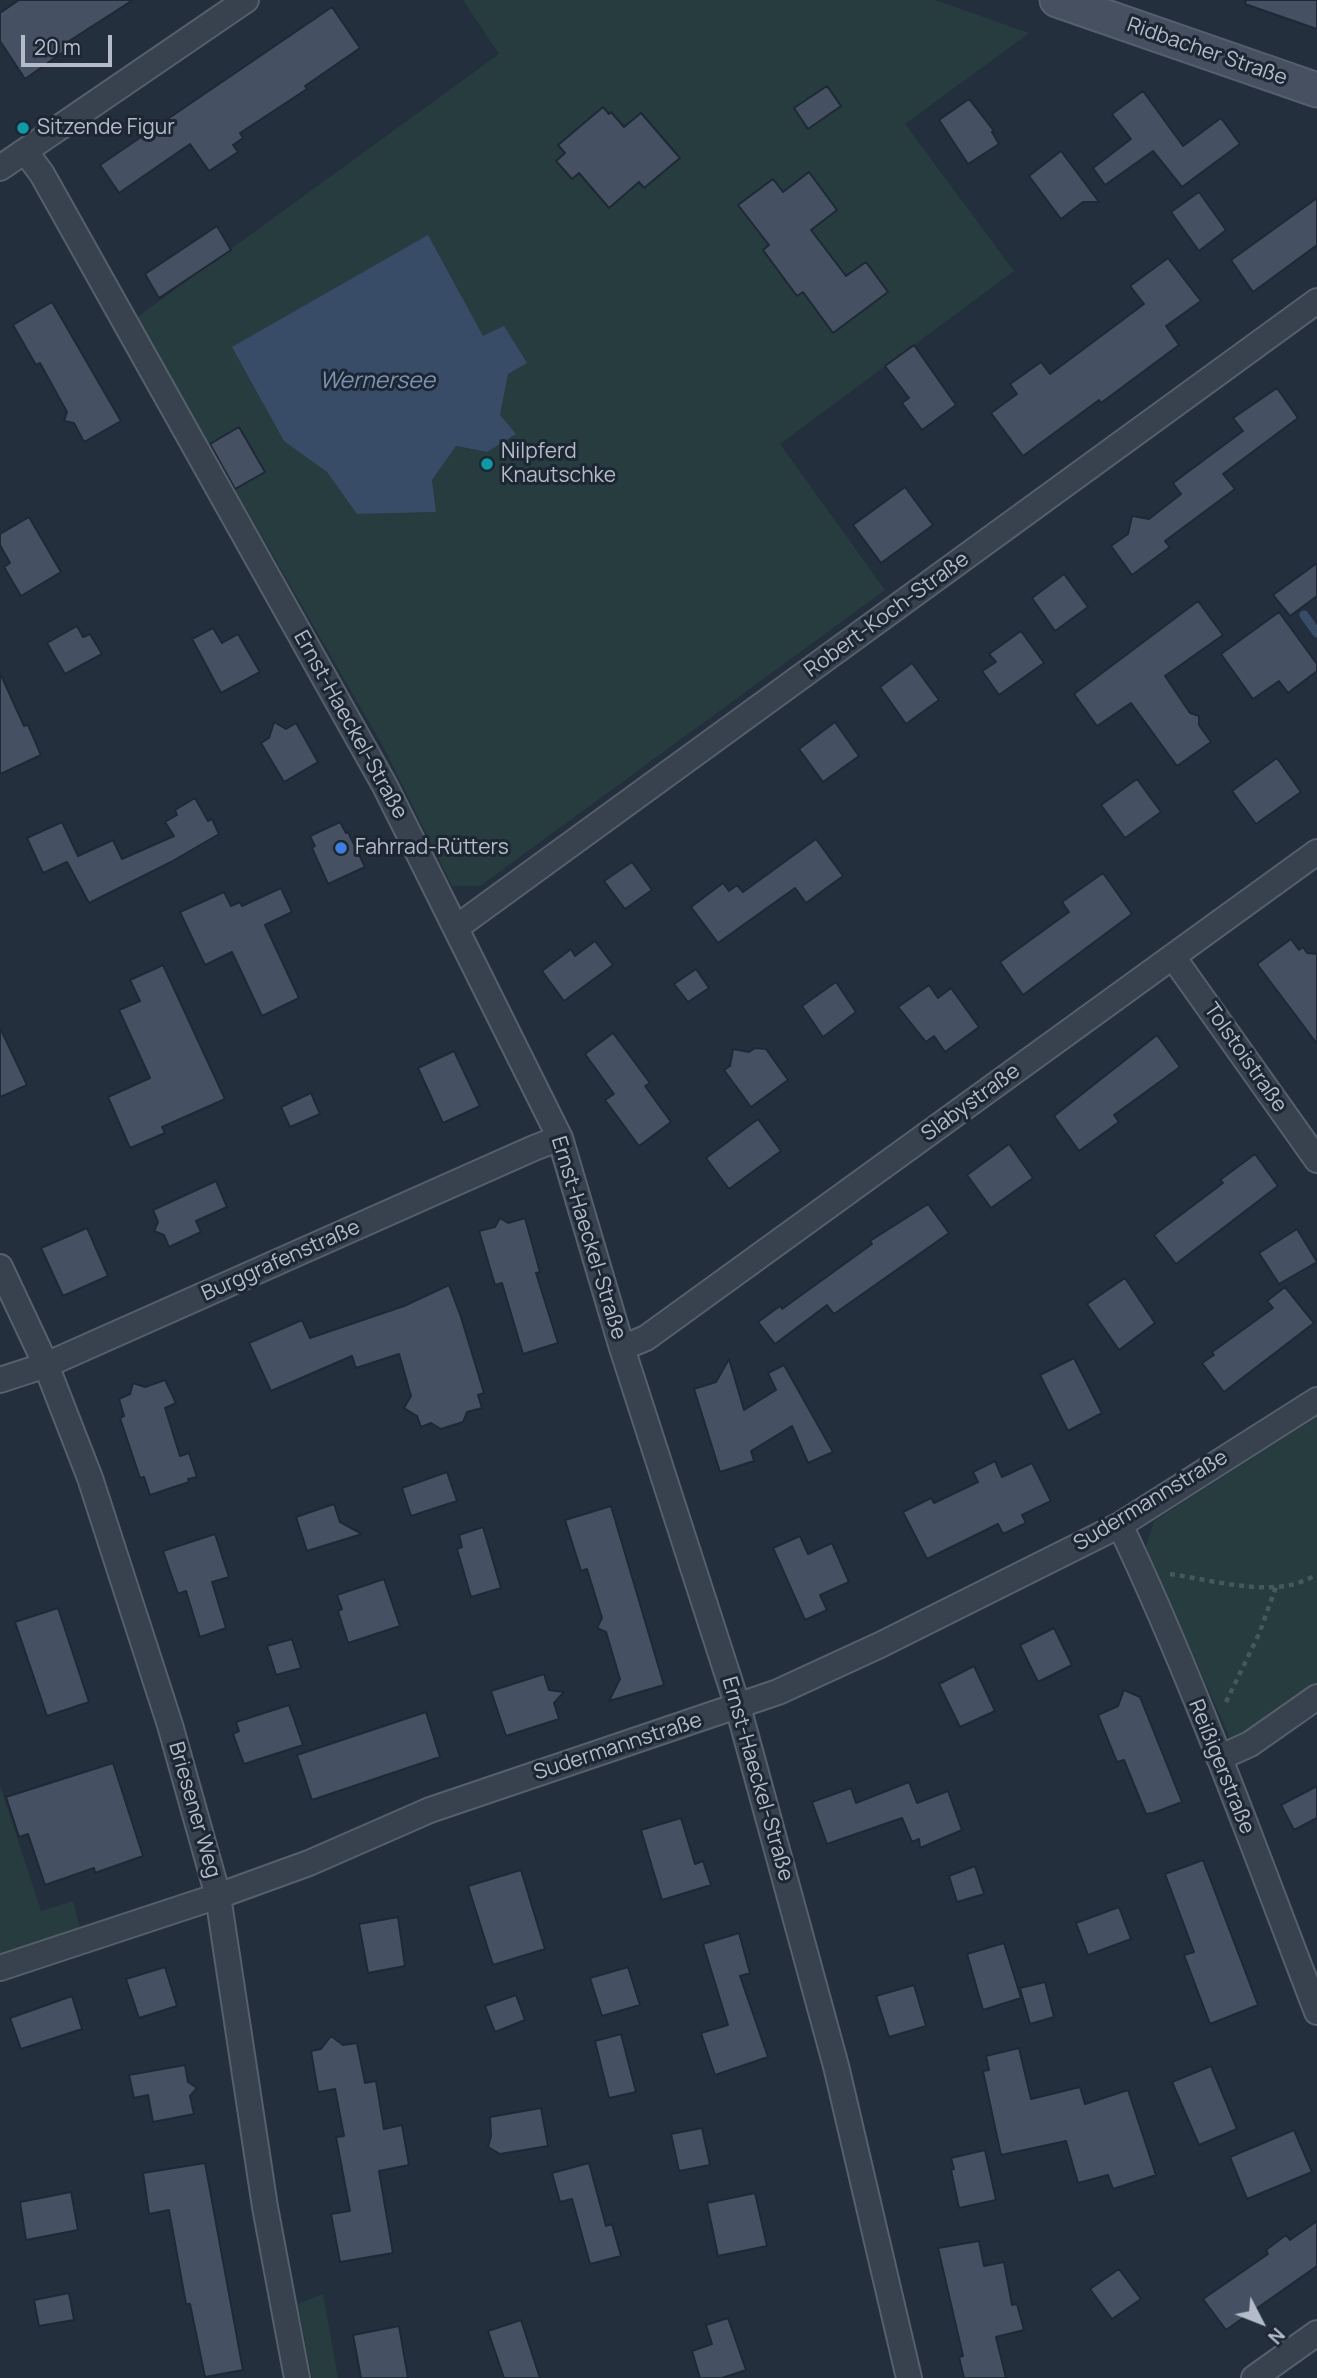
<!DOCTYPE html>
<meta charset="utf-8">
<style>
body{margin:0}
#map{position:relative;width:1317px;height:2378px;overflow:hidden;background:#242f3e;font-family:Manrope,sans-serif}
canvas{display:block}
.north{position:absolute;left:1226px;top:2287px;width:70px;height:70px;-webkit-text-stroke:5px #1d2633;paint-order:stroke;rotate:132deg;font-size:19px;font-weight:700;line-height:28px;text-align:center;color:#b4bcc9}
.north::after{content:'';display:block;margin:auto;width:24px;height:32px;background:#b4bcc9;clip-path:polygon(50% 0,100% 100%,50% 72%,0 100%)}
.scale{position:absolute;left:21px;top:35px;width:91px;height:32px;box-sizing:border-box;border:4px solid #b4bcc9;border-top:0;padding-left:9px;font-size:21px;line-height:24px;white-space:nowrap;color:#b4bcc9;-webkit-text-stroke:5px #1d2633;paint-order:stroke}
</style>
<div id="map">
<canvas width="1317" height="2378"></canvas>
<div class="north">N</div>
<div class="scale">20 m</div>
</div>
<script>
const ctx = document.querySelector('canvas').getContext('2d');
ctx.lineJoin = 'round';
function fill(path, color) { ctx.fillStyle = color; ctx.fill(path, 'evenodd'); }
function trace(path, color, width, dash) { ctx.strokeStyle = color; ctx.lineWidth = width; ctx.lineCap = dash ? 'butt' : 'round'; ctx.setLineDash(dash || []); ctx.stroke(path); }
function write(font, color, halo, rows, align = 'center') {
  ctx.font = font + ' Manrope,sans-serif'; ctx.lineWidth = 6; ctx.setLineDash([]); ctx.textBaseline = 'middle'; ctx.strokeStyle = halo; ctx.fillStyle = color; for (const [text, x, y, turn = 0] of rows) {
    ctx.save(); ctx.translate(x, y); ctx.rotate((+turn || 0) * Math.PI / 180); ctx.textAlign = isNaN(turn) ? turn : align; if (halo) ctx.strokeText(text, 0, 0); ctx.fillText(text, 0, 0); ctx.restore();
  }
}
const green = new Path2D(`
 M463,0H935L1029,33L905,124L1014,271L780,444L885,590L480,886H452L384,748L136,318L499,54ZM428,235L483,337L527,362L508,373L500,416L516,434L487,452L456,446L432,480L436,512L357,514L327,472Z
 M1317,1417V1684L1232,1743L1146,1547L1154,1521Z
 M0,1785L41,1911L73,1901L80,1928L0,1955Z
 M323,2294L338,2378H312L298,2304Z`);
const water = new Path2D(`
 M428,235L483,336L504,326L527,363L508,374L500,415L516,434L487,452L456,446L432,480L436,512L357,514L327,472L284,441L232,347Z`);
const stream = new Path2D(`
 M1304,615L1317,633`);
const building = new Path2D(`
 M19,0H133L63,45L66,50L25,79L0,41V13Z
 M1246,0H1317V29L1245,4Z
 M332,7L360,48L305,86L307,89L240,133L243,138L233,145L238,152L209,171L190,144L119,193L100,165Z
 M827,86L841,106L808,129L794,108Z
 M1143,91L1183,146L1221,118L1240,144L1182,187L1153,151L1105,185L1093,168L1131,139L1112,114Z
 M969,99L994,131L992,132L999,144L968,164L939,120Z
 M603,107L609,114L611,112L624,127L641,113L680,158L644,188L639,182L609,208L579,173L572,179L556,161L565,153L558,145Z
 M1061,151L1099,202H1083L1061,219L1029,176Z
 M809,172L837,210L811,230L846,276L866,262L888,292L833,333L803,292L797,296L763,250L769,245L738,205L773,179L783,192Z
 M1199,192L1226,230L1199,251L1171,212Z
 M1317,198V245L1253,292L1231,260Z
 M217,226L231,250L159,298L145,274Z
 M1168,258L1201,301L1166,326L1179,345L1101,403L1099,400L1023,456L991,413L1017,394L1010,384L1041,362L1050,374L1144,304L1130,286Z
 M52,302L121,421L84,442L74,423L64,421L67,412L40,363L36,365L13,325Z
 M914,345L956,405L922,430L902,403L909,398L885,366Z
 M1277,388L1298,418L1223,474L1235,489L1165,541L1170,547L1132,575L1111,546L1128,534L1132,516L1149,519L1181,494L1173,483L1243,431L1233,418Z
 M239,427L265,472L235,489L210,444Z
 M905,487L933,525L881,563L853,525Z
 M29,517L61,572L21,596L4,567L10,563L0,545V534Z
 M1317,563V596L1290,616L1273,595Z
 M1064,574L1088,607L1055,631L1032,598Z
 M1198,601L1223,635L1165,676L1190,713L1199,716V725L1211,742L1177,766L1131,703L1097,726L1074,694Z
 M1279,612L1317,664V671L1288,693L1279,681L1253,699L1221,654Z
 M77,626L83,637L90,634L102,654L65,674L47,643Z
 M213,628L222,643L238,634L260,672L221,693L192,639Z
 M1021,631L1044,663L999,695L982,671L996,662L989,654Z
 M912,663L939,700L906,724L880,687Z
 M0,673L24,726L28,725L41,755L0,774Z
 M274,722L286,729L296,723L318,762L284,782L261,743L269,738Z
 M835,722L859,756L823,782L799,749Z
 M1277,758L1301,792L1256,824L1232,791Z
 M1137,779L1161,812L1125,838L1101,805Z
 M195,798L208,821L212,819L219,834L171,862L89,903L67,862L43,873L27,838L62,822L78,856L113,840L122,859L174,836L165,822L177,815L175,810Z
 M340,822L346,833L348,832L365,867L328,884L312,848L315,846L310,836Z
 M816,839L843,876L806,903L795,888L718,943L691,907L723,883L729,891L737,885L743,892Z
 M632,862L652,890L625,909L604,881Z
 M1103,873L1132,914L1023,995L1000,962L1069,912L1062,902Z
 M281,888L292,912L265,925L299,998L262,1016L232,952L205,965L180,912L224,892L231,906L240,902L242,906Z
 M1291,939L1299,950L1303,947L1307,953L1317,954V1044L1257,964Z
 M595,941L613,965L564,1001L542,971L571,949L575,956Z
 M163,965L225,1099L162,1127L165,1133L130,1148L108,1097L150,1078L119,1010L140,1001L130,980Z
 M696,969L709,988L688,1002L674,984Z
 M836,982L856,1012L823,1037L802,1006Z
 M929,985L938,998L951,988L979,1027L945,1052L934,1036L926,1042L898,1007Z
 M0,1028L27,1085L0,1097Z
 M613,1033L650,1083L645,1086L671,1122L639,1146L605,1100L614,1094L585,1054Z
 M1157,1035L1180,1067L1114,1115L1119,1122L1079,1151L1054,1116Z
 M755,1048L766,1049L788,1080L751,1107L724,1070L730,1066L733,1049L749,1052Z
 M454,1051L480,1106L443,1123L418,1068Z
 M311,1093L320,1114L290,1127L281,1107Z
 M758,1119L781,1151L729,1189L706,1158Z
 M1009,1144L1033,1178L991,1208L967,1175Z
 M1255,1154L1278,1186L1176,1264L1154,1235L1223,1183L1220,1180Z
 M216,1181L227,1207L196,1221L201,1232L169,1247L164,1235L154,1231L158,1222L153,1210Z
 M928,1204L949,1233L834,1314L827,1305L775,1344L758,1322L780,1306L782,1309L872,1244L870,1241Z
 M500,1218L508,1223L525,1218L540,1272L536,1273L558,1343L523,1354L502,1283L495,1285L479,1231L495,1227Z
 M87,1228L108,1276L63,1296L41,1248Z
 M1297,1229L1317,1262L1279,1284L1259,1253Z
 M1125,1278L1155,1323L1119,1350L1087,1304Z
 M449,1285L461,1317L484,1393L478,1395L482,1408L467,1412L463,1422L441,1429L431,1423L421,1427L417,1416L404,1408L411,1396L399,1354L356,1368L352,1356L271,1391L249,1343L302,1320L310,1338L404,1306Z
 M1285,1287L1314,1323L1224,1392L1202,1363L1214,1355L1212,1352L1273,1308L1267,1301Z
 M1074,1358L1102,1413L1068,1431L1040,1375Z
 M729,1359L744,1410L776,1390L768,1373L784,1365L833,1452L808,1463L792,1426L751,1451L754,1461L720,1472L694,1389L716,1382Z
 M165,1380L176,1403L165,1408L180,1456L189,1453L197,1477L188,1479L189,1482L150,1495L144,1477L140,1478L120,1418L124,1416L119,1399L130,1394L133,1383L145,1387Z
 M995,1461L1002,1477L1032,1463L1051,1501L1022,1515L1026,1523L1003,1534L998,1524L927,1559L903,1512L931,1498L934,1503L978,1482L973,1472Z
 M447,1472L457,1501L411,1516L402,1488Z
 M334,1504L340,1522L362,1534L307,1551L296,1517Z
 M611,1506L664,1685L609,1701L620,1679L606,1632L597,1628L602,1618L587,1569L581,1571L565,1520Z
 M483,1527L501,1588L471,1597L457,1549L462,1547L459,1535Z
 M215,1534L229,1577L212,1582L226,1628L200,1637L186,1591L178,1594L163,1551Z
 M800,1536L808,1554L832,1543L849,1582L820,1595L827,1610L805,1620L773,1548Z
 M384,1579L400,1626L348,1643L338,1611L342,1609L337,1595Z
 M58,1608L89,1702L47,1716L15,1622Z
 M1054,1628L1072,1665L1038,1682L1020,1645Z
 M292,1639L301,1668L276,1675L267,1646Z
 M974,1666L995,1711L960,1727L939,1684Z
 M544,1674L549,1690L564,1692L554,1703L559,1719L506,1736L491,1691Z
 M1124,1690L1140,1697L1182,1802L1153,1813L1146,1814L1124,1760L1117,1762L1098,1715L1118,1706Z
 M289,1705L303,1745L244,1764L233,1734L239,1731L236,1722Z
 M426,1712L440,1757L312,1800L297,1755Z
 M113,1763L143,1856L95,1873L94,1868L45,1885L28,1834L19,1837L6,1797Z
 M909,1782L917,1803L948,1791L962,1830L920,1848L919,1839L912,1842L902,1818L827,1844L812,1802L851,1788L856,1803Z
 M1317,1786V1818L1294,1830L1281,1805Z
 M681,1818L695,1864L703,1861L711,1885L662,1900L641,1830Z
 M1203,1860L1258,2005L1210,2024L1184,1955L1194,1952L1165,1874Z
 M975,1866L984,1894L957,1902L949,1876Z
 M521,1870L545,1949L493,1965L468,1886Z
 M1119,1907L1131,1939L1088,1955L1076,1923Z
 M398,1917L405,1966L368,1973L359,1924Z
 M739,1933L750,1973L740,1976L768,2057L715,2075L701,2033L728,2025L703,1944Z
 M1004,1943L1021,1998L983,2010L967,1954Z
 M165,1967L177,2006L139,2018L126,1979Z
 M628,1967L640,2005L602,2016L590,1978Z
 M1045,1982L1054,2017L1030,2024L1020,1988Z
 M914,1985L926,2026L889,2037L876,1996Z
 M516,1995L525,2020L495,2032L485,2006Z
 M72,1996L82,2029L21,2049L10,2018Z
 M621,2034L636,2092L609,2098L595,2041Z
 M331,2036L343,2045L357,2043L365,2083L376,2081L384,2129L402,2125L409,2165L379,2171L393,2253L340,2262L331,2214L350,2211L336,2137L344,2136L335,2089L318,2092L311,2051L321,2049Z
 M1019,2048L1031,2099L1080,2087L1085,2104L1128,2090L1156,2175L1113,2189L1108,2175L1078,2183L1066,2141L1001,2155L983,2071L989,2070L986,2056Z
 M185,2065L188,2082L197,2088L190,2096L194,2114L153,2122L148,2095L134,2098L129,2075Z
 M1211,2066L1237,2129L1199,2145L1172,2082Z
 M541,2108L548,2146L500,2154L488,2147L491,2136L490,2117Z
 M702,2128L710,2165L679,2171L671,2134Z
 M1294,2130L1312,2172L1247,2199L1230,2157Z
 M985,2150L996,2200L959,2208L951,2170L954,2169L951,2158Z
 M205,2163L243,2370L205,2377L190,2304H186L169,2210L149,2214L143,2173Z
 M589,2163L606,2226L612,2224L621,2256L590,2264L572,2199L560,2202L552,2173Z
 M71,2192L78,2230L26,2240L20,2202Z
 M755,2193L767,2246L718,2256L707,2203Z
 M1317,2221V2266L1226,2330L1203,2299L1268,2254L1266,2250L1286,2235L1290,2240Z
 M979,2241L984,2266L1004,2262L1012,2305L1017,2304L1024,2330L996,2337L1006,2378H964L959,2357L963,2356L938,2248Z
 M1119,2269L1141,2299L1112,2319L1090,2289Z
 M69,2293L74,2320L39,2326L34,2300Z
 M728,2318L746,2370L722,2378H700L692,2351L712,2344L706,2325Z
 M521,2320L540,2378H504L488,2331Z
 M399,2326L408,2378H361L353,2335Z`);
const path = new Path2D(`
 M1170,1574C1204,1579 1241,1589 1275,1587C1290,1587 1304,1581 1317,1575
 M1226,1702L1259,1634L1276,1587`);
const street = new Path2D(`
 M25,151L42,174L385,786L560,1138L622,1348L738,1707L836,2066L909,2378
 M0,168L246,0
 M457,927L1317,301
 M1173,957L1317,1160
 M0,1267L46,1365L90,1478L170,1725L218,1896L265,2207L297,2378
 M622,1348L646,1338L1317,852
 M0,1380L46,1365L534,1148L560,1138
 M1120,1525C1195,1683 1254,1849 1317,2012
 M1219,1758L1250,1744L1317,1697
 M0,1968L218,1896L309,1863L430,1810L778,1692L880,1645L1120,1525L1317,1400
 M1254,2378L1317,2333`);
const secondary = new Path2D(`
 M1057,0L1317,90`);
const markers = [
 [23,128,7,"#0f9aa8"],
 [487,464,7,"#0f9aa8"],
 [341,848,7,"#3f7fe0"]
];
const streetNames = [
 ["Ridbacher Straße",1207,52,19],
 ["Robert-Koch-Straße",887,615,-36],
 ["Ernst-Haeckel-Straße",350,725,61],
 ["Tolstoistraße",1245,1058,55],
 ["Slabystraße",971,1103,-36],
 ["Ernst-Haeckel-Straße",588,1238,73],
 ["Burggrafenstraße",281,1261,-24],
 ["Sudermannstraße",1151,1501,-31],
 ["Sudermannstraße",618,1747,-18],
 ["Reißigerstraße",1221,1767,68],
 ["Ernst-Haeckel-Straße",757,1779,74],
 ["Briesener Weg",194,1810,74]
];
const poiNames = [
 ["Sitzende Figur",37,128],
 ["Nilpferd",501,452],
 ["Knautschke",501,476],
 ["Fahrrad-Rütters",355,848]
];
const waterNames = [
 ["Wernersee",377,382]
];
fill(green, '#263c3f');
fill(water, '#394c67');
trace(stream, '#394c67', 9);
fill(building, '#455162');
trace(building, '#1f2835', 2);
trace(street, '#565f6c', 28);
trace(secondary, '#565f6c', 37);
trace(path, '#44595c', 4.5, [5, 5]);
trace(street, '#38414e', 24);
trace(secondary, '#465061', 33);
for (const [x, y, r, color] of markers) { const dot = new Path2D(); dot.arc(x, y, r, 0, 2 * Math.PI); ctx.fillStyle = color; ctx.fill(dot); trace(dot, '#1d2633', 2.5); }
write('21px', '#b4bcc9', '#1d2633', streetNames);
write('21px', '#b4bcc9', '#1d2633', poiNames, 'left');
write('italic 23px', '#7c92b1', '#1d2633', waterNames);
</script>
